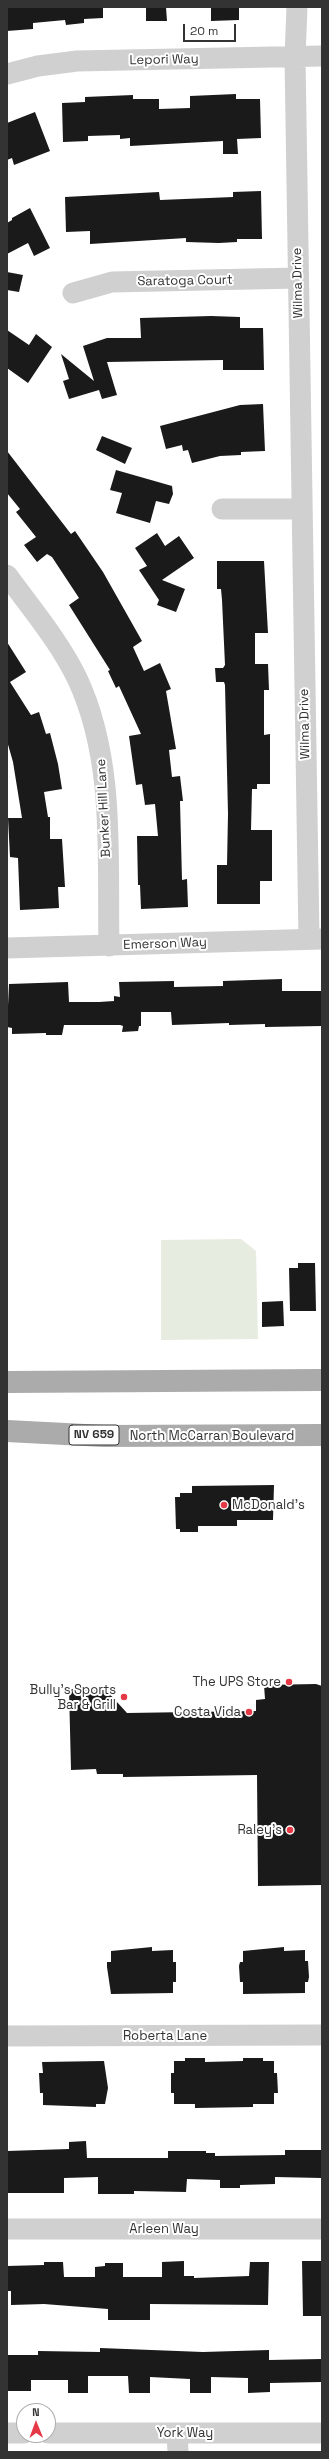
<!DOCTYPE html>
<style>
body{margin:0}
#map{position:relative;width:329px;height:2459px;overflow:hidden;background:#fff;font-family:"Space Grotesk",sans-serif}
canvas{display:block}
.frame{position:absolute;inset:0;border:8px solid #333;pointer-events:none}
.north{position:absolute;left:16px;top:2403px;width:40px;height:40px;box-sizing:border-box;background:#fff;border:1px solid #adadad;border-radius:50%;rotate:359deg;font-size:11px;font-weight:700;line-height:16px;text-align:center;color:#333}
.north::after{content:'';display:block;margin:auto;width:14px;height:18px;background:#e63946;clip-path:polygon(50% 0,100% 100%,50% 72%,0 100%)}
.scale{position:absolute;left:183px;top:24px;width:53px;height:18px;box-sizing:border-box;border:2px solid #333;border-top:0;padding-left:5px;font-size:12px;line-height:14px;white-space:nowrap;color:#333;-webkit-text-stroke:3px #fff;paint-order:stroke}
</style>
<div id="map">
<canvas width="329" height="2459"></canvas>
<div class="frame"></div>
<div class="north">N</div>
<div class="scale">20 m</div>
</div>
<script>
const ctx = document.querySelector('canvas').getContext('2d');
ctx.lineJoin = 'round';
function fill(path, color) { ctx.fillStyle = color; ctx.fill(path, 'evenodd'); }
function trace(path, color, width, dash) { ctx.strokeStyle = color; ctx.lineWidth = width; ctx.lineCap = dash ? 'butt' : 'round'; ctx.setLineDash(dash || []); ctx.stroke(path); }
function write(font, color, halo, rows, align = 'center') {
  ctx.font = font + ' "Space Grotesk",sans-serif'; ctx.lineWidth = 4; ctx.setLineDash([]); ctx.textBaseline = 'middle'; ctx.strokeStyle = halo; ctx.fillStyle = color; for (const [text, x, y, turn = 0] of rows) {
    ctx.save(); ctx.translate(x, y); ctx.rotate((+turn || 0) * Math.PI / 180); ctx.textAlign = isNaN(turn) ? turn : align; if (halo) ctx.strokeText(text, 0, 0); ctx.fillText(text, 0, 0); ctx.restore();
  }
}
const green = new Path2D(`
 M241,1239L256,1251L258,1339L161,1340V1240Z`);
const building = new Path2D(`
 M7,7H103V18L84,19V23L66,25L65,20L33,23V29L7,31Z
 M146,7H166L167,21H146Z
 M211,7H239V20L211,21Z
 M236,94V99H260L261,138L237,139L238,154H223V141L130,146V138L120,139V135L88,136V141L63,142L62,103L85,102V97L133,95V99H159V109L190,108V96Z
 M35,112L50,151L14,165L12,158L7,160V123Z
 M261,191L262,239H237V242L219,243L186,242V238L90,244V231L66,232L65,197L159,192L160,200L233,197V192Z
 M30,208L50,248L34,256L28,243L7,254V223L12,220V218Z
 M7,272L23,275L19,292L7,290Z
 M211,316L240,317V328H263L264,370H223V360L107,362L117,395L102,399L99,390L69,399L63,381L69,379L61,354L94,381L83,346L107,338H141L140,318Z
 M7,330L29,345L36,334L52,347L28,383L7,368Z
 M263,404L265,451L241,452V455L220,456L192,463L188,450L183,451L182,445L166,449L160,426L240,405Z
 M102,436L132,448L125,464L96,450Z
 M7,451L71,534L75,531L103,572L142,641L133,647L144,671L160,663L171,689L166,691L176,749L169,750L172,777L180,776L183,801H180L182,880L187,879L188,907L141,909L140,885H138L137,836H158L155,804L145,805L142,784L136,785L129,736L141,734L119,686L116,688L108,671L110,670L69,605L79,598L52,557L47,554L37,562L24,545L36,537L16,512L20,509L7,493Z
 M116,470L172,486L173,494L169,504L156,501L150,523L116,513L122,493L110,490Z
 M157,533L165,546L179,536L194,558L162,580L185,589L176,612L157,605L159,600L139,570L147,566L135,548Z
 M217,561H264L268,633H255V664H268L269,690H264V735L270,734V784H257V789H252L251,830H272V881H260V904H217V865H227L228,814L225,685L224,682H216L215,668H223L225,665L222,600L221,589H217Z
 M7,642L26,672L10,682L31,715L39,712L46,734L50,733L58,764L62,789L44,792L48,817H50V839H62L65,887H58L59,908L20,910L18,858L10,857L8,818H22L13,762L7,741Z
 M282,979V991H322V1026L265,1027V1024L229,1025V1023L172,1025L171,1012H141V1026H139L138,1031L122,1032L123,1026L120,1025H64L62,1035H46V1033L12,1034V1028L7,1027L9,984L68,982L69,1002H99L114,1001V996L120,997L119,982L174,981V987L223,986V981Z
 M298,1263H315L316,1311H290L289,1268H298Z
 M283,1301L284,1326L262,1327V1302Z
 M274,1485L273,1520H237V1526H198V1532H180V1529H176L175,1497H180V1493H192V1486Z
 M316,1684L322,1686V1885L258,1886L257,1775L123,1777V1774H97L96,1769L71,1770L69,1689L106,1690L127,1713L256,1711V1700L265,1699L264,1685Z
 M152,1947V1951L173,1950V1962H176V1982H173V1993L111,1994L107,1967V1962H111V1951Z
 M284,1947V1951L305,1950V1961H308L309,1977L308,1982H305V1993L243,1994V1982H240L239,1966L240,1962H243V1951Z
 M185,2058H205V2062L243,2061V2058H263V2061H274V2073H277L278,2093H274V2104H253V2107L195,2108V2104H174V2093H171V2073H174V2061H185Z
 M104,2061L108,2088L105,2104H96V2107L43,2105V2093H40L39,2073H43L42,2062Z
 M86,2141L87,2158H168V2151H206V2153H215V2156L285,2155V2150H322V2178L275,2177V2184L240,2185V2188H220V2180L187,2179L186,2192L134,2191V2194H98V2177L64,2178V2193H7V2151L69,2149V2142Z
 M184,2261V2276H194V2278L249,2276L250,2262H269L268,2305L150,2304V2320H108V2309L44,2304L11,2305V2291H7V2266L44,2265V2262H63L64,2277H95V2267L105,2266V2263H123V2277H162V2262Z
 M302,2261H322V2316H303Z
 M100,2348L203,2352L269,2350V2360L322,2359V2382L270,2383V2392L248,2393V2378L211,2377V2393H190V2379L150,2377V2393H129L128,2376H88V2393H68V2380H31V2391H7V2355H38V2351L100,2352Z`);
const minor = new Path2D(`
 M297,7L295,57L309,939
 M7,74L38,66L77,61L322,56
 M73,293L112,282L298,278
 M222,509H302
 M7,575C31,608 59,641 77,678C116,761 107,857 109,946
 M7,948L322,939
 M7,2036L322,2035
 M7,2229H322
 M7,2433H24
 M48,2433H322
 M177,2433L178,2452`);
const major = new Path2D(`
 M7,1382L322,1380
 M7,1431L104,1436L322,1435`);
const markers = [
 [224,1505,4,"#e63946"],
 [289,1682,4,"#e63946"],
 [124,1697,4,"#e63946"],
 [249,1712,4,"#e63946"],
 [290,1830,4,"#e63946"]
];
const shields = [
 [94,1435,50]
];
const shieldNames = [
 ["NV 659",94,1435]
];
const streetNames = [
 ["Lepori Way",164,60,-1],
 ["Saratoga Court",185,281,-1],
 ["Wilma Drive",298,283,-91],
 ["Wilma Drive",305,724,-91],
 ["Bunker Hill Lane",104,808,-93],
 ["Emerson Way",165,944,-2],
 ["North McCarran Boulevard",212,1436],
 ["Roberta Lane",165,2036],
 ["Arleen Way",164,2229],
 ["York Way",185,2433]
];
const poiNames = [
 ["McDonald's",232,1505,"left"],
 ["The UPS Store",281,1682],
 ["Bully's Sports",116,1690],
 ["Bar & Grill",116,1705],
 ["Costa Vida",241,1712],
 ["Raley's",282,1830]
];
fill(green, '#e6ecdf');
fill(building, '#1a1a1a');
trace(minor, '#d0d0d0', 21);
trace(major, '#ababab', 22);
for (const [x, y, r, color] of markers) { const dot = new Path2D(); dot.arc(x, y, r, 0, 2 * Math.PI); ctx.fillStyle = color; ctx.fill(dot); trace(dot, '#fff', 1.5); }
for (const [x, y, w] of shields) { const box = new Path2D(); box.roundRect(x - w / 2, y - 10, w, 20, 3); ctx.fillStyle = '#fff'; ctx.fill(box); trace(box, '#333', 1); }
write('bold 12px', '#333', null, shieldNames);
write('13px', '#333', '#fff', streetNames);
write('13px', '#333', '#fff', poiNames, 'right');
</script>
